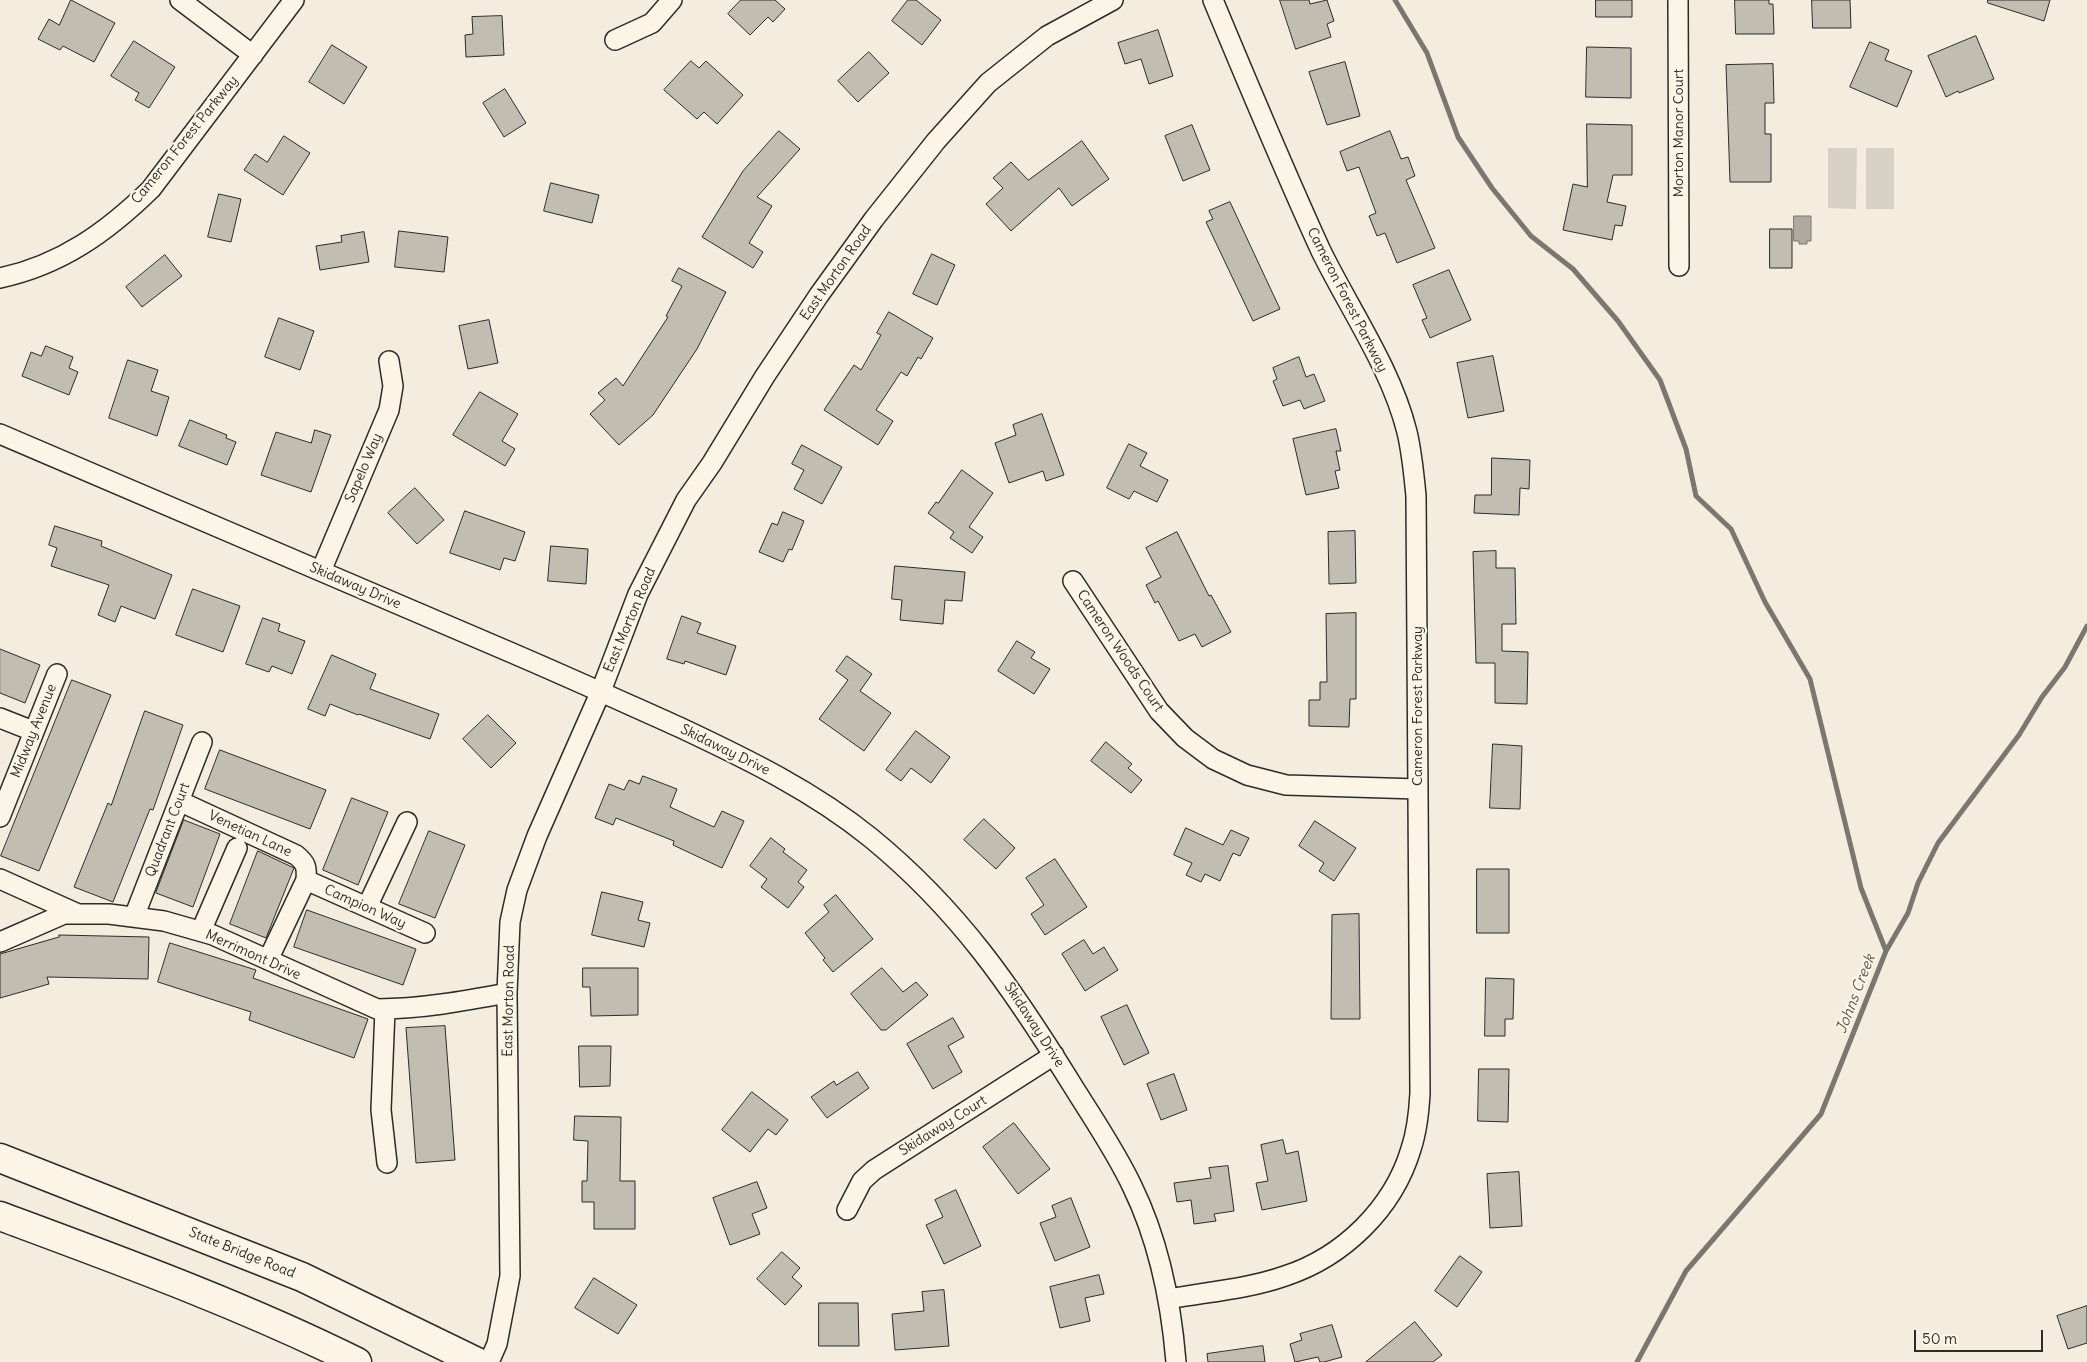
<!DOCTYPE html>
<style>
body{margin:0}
#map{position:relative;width:2087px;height:1362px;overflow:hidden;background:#f4edde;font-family:Delius,sans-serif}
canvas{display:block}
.scale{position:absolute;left:1914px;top:1330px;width:129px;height:22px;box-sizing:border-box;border:2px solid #2b2b2b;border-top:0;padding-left:6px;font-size:15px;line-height:18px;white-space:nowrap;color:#2b2b2b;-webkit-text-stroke:4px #fcf5e5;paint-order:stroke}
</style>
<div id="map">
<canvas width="2087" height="1362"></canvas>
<div class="scale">50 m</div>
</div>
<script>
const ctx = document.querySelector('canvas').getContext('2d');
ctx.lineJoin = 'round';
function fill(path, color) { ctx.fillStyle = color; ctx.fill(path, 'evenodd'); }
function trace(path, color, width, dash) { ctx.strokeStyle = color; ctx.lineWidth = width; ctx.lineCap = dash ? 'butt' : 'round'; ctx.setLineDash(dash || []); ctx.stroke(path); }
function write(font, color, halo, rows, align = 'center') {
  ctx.font = font + ' Delius,sans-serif'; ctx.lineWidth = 4.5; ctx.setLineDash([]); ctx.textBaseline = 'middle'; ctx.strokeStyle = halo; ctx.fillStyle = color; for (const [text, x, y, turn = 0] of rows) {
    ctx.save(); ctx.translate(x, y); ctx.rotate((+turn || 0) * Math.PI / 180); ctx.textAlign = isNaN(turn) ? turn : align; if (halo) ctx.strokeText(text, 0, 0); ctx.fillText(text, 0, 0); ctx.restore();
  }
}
const green = new Path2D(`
 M1828,148H1857L1856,209L1828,208Z
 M1866,148H1894V209H1866Z`);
const water = new Path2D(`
 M1794,216H1811V241H1807V244H1799V241H1794Z`);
const stream = new Path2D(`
 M1395,0L1427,53L1458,137L1492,188L1531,236L1573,269L1618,321L1660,380L1686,449L1696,496L1731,529L1765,602L1810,679L1861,888L1886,951
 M1637,1362L1686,1271L1821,1114L1886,951L1908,913L1918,883L1938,843L2019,735L2042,697L2065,667L2087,626`);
const building = new Path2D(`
 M71,0L115,23L94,62L63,46L60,50L38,39L49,19L59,25Z
 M741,0H775L785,9L773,22L768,17L750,35L728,14Z
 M908,0H916L941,20L922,45L892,21Z
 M1280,0H1309L1310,4L1327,0L1334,21L1327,24L1331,37L1296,49Z
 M1596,0H1632V17H1596Z
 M1735,0H1769V4H1773L1774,34H1736Z
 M1812,0H1850L1851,28H1813Z
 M1988,0H2050L2044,21L1988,3Z
 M502,16L504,55L466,57L465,35L473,34L472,17Z
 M1158,30L1173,76L1149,84L1141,59L1125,64L1118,43Z
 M1976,36L1994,79L1959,93L1958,91L1946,97L1928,56Z
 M134,41L175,67L149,108L135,100L139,93L111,76Z
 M1870,42L1889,50L1885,60L1912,71L1897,107L1850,87Z
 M332,45L367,67L344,104L309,82Z
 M1587,47L1631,48V98L1586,97Z
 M869,52L889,73L858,102L838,81Z
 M691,61L699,68L706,61L743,95L717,124L704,112L697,119L664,90Z
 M1345,62L1360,116L1327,125L1309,72Z
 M1773,64L1774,103H1765V134H1771V182H1730L1726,65Z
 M505,89L526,123L504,137L483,103Z
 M1587,124L1632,125V175H1613L1607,202L1626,206L1622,226L1615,225L1612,240L1563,230L1573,184L1587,187Z
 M1192,125L1210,170L1183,181L1165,136Z
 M779,131L800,149L757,197L772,206L749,243L763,252L753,268L702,237L743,171Z
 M1390,131L1401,159L1408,157L1415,176L1406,180L1435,248L1397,263L1385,233L1377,236L1369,216L1376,213L1359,167L1347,171L1340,152Z
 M284,136L310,153L283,195L244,170L255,154L267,162Z
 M1082,141L1109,179L1072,206L1059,188L1011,231L986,204L1003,188L993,178L1011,162L1028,180Z
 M551,183L599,195L592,223L544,211Z
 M219,194L241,199L231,242L208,237Z
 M1230,202L1280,309L1253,321L1206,222L1213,219L1209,211Z
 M1770,229H1792V268H1770Z
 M399,231L448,237L444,272L395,267Z
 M364,232L369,262L320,270L316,246L342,242L341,236Z
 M932,254L955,265L937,305L913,294Z
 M165,255L182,276L142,307L126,287Z
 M679,268L726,292L697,349L653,415L619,445L590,414L605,400L598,393L616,378L623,386L668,317L666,316L682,286L672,281Z
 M1449,270L1471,320L1430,338L1422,320L1427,318L1413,285Z
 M889,312L933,338L921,359L918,357L907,376L901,372L876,410L893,421L878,445L824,410L854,365L861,370L881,335L877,333Z
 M279,318L314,331L300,370L265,357Z
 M489,320L498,363L468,369L459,326Z
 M46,346L73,357L69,368L78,372L69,395L22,376L31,352L41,356Z
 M1493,356L1504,411L1468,418L1457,363Z
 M1299,357L1306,377L1314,374L1325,401L1304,409L1300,400L1283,406L1273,381L1277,379L1273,368Z
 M128,360L158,370L151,391L169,397L157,436L109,418Z
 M480,392L518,414L502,441L515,449L505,466L453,435Z
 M1042,414L1064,475L1046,481L1043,471L1009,483L995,443L1016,435L1013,425Z
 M190,420L227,435L226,438L236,442L227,465L179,446Z
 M1336,429L1341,451H1336L1340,470L1335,471L1339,488L1306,495L1293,439Z
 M315,430L331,435L311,492L261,475L276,432L311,443Z
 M1129,444L1147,453L1140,466L1168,480L1157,502L1134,491L1129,499L1107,488Z
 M802,445L842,467L822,504L794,489L804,470L792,464Z
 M1492,458L1530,460L1529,489L1520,488L1519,515L1474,513L1475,495H1491Z
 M962,470L993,493L969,527L983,537L972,553L950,538L954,532L928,513L936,502L938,503Z
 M415,488L444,520L417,544L388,513Z
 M465,511L525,532L515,561L504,558L500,570L450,553Z
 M783,512L804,521L792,550L789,549L783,562L759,552L772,523L777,525Z
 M55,526L102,541L101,546L172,575L155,619L121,606L115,622L98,615L109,585L51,566L57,548L49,545Z
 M1355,531L1356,583L1329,584L1328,532Z
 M1177,532L1209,596L1211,595L1231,632L1202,647L1195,634L1179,641L1158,601L1155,603L1146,585L1161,577L1146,548Z
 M551,546L588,549L586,584L548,581Z
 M1496,551V568H1515L1516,624H1502V651L1528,652L1527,704L1495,703V663H1476L1473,552Z
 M895,566L965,572L962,601L945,600L943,624L900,620L902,600L892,599Z
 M193,589L240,606L223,652L176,635Z
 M1356,613V699H1350L1349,727L1309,726V700H1320V682H1327L1326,614Z
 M682,616L701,623L697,633L736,646L726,675L685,661L684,664L667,659Z
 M263,618L280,624L278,631L305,641L292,674L272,666L269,672L246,664Z
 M1017,641L1035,652L1031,658L1050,669L1034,694L998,671Z
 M0,649L40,665L25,703L0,693Z
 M332,655L376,674L370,689L439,714L430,739L359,714L358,715L330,704L325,716L308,709Z
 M847,656L872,674L860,691L891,713L864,751L819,719L848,680L836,671Z
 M72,680L111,695L39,871L1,856Z
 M145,711L183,725L153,810L150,809L113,902L74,887L108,803L111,805Z
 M488,715L516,743L491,768L463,739Z
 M916,731L950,757L931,783L911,768L901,781L886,770Z
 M1106,742L1132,764L1128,768L1142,780L1131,793L1091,761Z
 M1493,744L1522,746L1520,809L1490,808Z
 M220,750L326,790L310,829L205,789Z
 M643,776L677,789L670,807L714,827L722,811L744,821L722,868L673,845L674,841L616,818L613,825L595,818L609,784L624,790L629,780L639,784Z
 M352,798L388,812L358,885L323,870Z
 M984,819L1015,848L996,869L964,840Z
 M184,820L220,834L193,907L156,893Z
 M1315,821L1356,848L1334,881L1319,871L1324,863L1299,846Z
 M1186,828L1223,845L1231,830L1249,838L1240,856L1233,853L1220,881L1205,874L1201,882L1186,875L1192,863L1174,855Z
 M429,831L465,845L435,918L399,904Z
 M771,838L785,849L783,852L807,870L798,882L804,887L788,908L761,887L767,879L750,866Z
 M258,851L294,868L266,938L230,924Z
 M1055,859L1087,907L1045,935L1031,914L1044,905L1026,878Z
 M1477,869H1509V933H1477Z
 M602,892L643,902L638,920L650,923L644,947L592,935Z
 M836,895L873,939L833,972L823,960L825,958L805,933L829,912L824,905Z
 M307,910L416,949L403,985L294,947Z
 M1359,914L1360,1019H1331L1332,915Z
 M59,935L149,937L148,979L47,977L49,984L0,998V954L59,937Z
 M1084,940L1093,954L1104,947L1118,970L1085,991L1062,954Z
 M170,943L256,970L253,978L368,1019L354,1058L249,1020L251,1012L158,982Z
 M583,968H638V1015L591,1016L590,987H583Z
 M882,968L903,992L916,982L928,995L886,1030H881L851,994Z
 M1486,978L1514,979L1513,1019H1505V1036H1485Z
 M1127,1005L1149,1053L1124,1065L1101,1017Z
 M953,1018L964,1037L948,1046L962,1072L933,1089L907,1044Z
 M445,1026L455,1160L416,1163L406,1028Z
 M579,1046H611L610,1086L580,1087Z
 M1479,1069H1509L1508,1122L1478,1121Z
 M858,1072L869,1088L827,1118L811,1097L834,1081L836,1085Z
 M1174,1074L1187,1110L1161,1120L1147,1084Z
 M752,1092L788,1120L776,1135L768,1129L750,1152L722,1130Z
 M575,1116L621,1117L620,1181H635V1229H594V1202H582V1181H587L588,1141L574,1140Z
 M1014,1123L1050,1169L1018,1194L983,1147Z
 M1283,1140L1286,1154L1298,1151L1307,1201L1262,1210L1256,1183L1268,1181L1261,1145Z
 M1228,1166L1234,1211L1214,1214L1216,1221L1194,1224L1191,1200L1177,1202L1174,1183L1211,1178L1209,1168Z
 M1519,1172L1522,1226L1490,1228L1487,1174Z
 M757,1182L767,1208L752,1214L760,1234L730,1245L713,1198Z
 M956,1190L981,1246L944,1264L926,1225L943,1217L935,1200Z
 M1071,1198L1090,1247L1055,1261L1040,1223L1056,1217L1052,1206Z
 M782,1252L800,1268L792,1277L802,1286L785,1305L757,1279Z
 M1460,1256L1482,1272L1457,1307L1435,1291Z
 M1099,1275L1104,1294L1085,1298L1090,1321L1060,1328L1050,1287Z
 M594,1278L637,1305L618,1334L575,1308Z
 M944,1290L949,1346L895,1350L892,1314L924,1311L922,1292Z
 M819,1303H858L859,1346H819Z
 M2087,1306V1343L2068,1349L2057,1316Z
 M1415,1322L1442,1355L1433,1362H1366Z
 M1332,1325L1342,1357L1324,1362H1320L1318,1357L1295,1362L1290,1344L1302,1340L1300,1334Z
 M1263,1346L1265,1362H1208L1207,1354Z`);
const minor = new Path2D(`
 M180,0L253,55
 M1678,0L1679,266
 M615,40L652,23L672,0
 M0,278C61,265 107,232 151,189L294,0
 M0,434C171,507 341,580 512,653C568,677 623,702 679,727C747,759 813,791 871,838C959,910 1012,988 1071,1083C1092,1117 1115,1150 1132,1186C1159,1241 1171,1301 1176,1362
 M321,571L389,410L393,386L389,361
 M1073,581L1159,711L1185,738L1213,759L1247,775L1286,785L1418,789
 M0,718L33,731
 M179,801L296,855C306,863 307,867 306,880L268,960
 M0,817L57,674
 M0,879L78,914
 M306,880L425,933
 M367,907L407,822
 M134,917L202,742
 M201,931L237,848
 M0,942L64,914H109L164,921L213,935L377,1009C421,1009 464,1001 507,993
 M385,1009L381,1110L387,1163
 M847,1210L862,1181L874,1170L1054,1055
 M1169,1299C1207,1292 1248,1289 1285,1276C1343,1257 1393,1209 1411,1149C1417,1131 1419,1112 1420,1093L1416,496C1414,475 1412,453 1407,432C1391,368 1350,310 1321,251C1283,168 1248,84 1213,0
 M489,1362L497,1344L510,1276L507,993L510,922L517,890L537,836L601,691L638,594L686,500L712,463L765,376L819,295L874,219L936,141L988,83L1047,36L1113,0`);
const highway = new Path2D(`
 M0,1158L302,1277L477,1362
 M0,1216C121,1261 242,1305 357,1362`);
const streetNames = [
 ["Morton Manor Court",1679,133,-90],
 ["Cameron Forest Parkway",185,140,-51],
 ["East Morton Road",836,273,-55],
 ["Cameron Forest Parkway",1347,300,63],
 ["Sapelo Way",364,468,-67],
 ["Skidaway Drive",355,586,23],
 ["East Morton Road",630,620,-67],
 ["Cameron Woods Court",1120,651,56],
 ["Cameron Forest Parkway",1418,706,-90],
 ["Midway Avenue",34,731,-68],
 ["Skidaway Drive",725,750,26],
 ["Quadrant Court",168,830,-69],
 ["Venetian Lane",250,834,25],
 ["Campion Way",365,907,24],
 ["Merrimont Drive",253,955,24],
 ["East Morton Road",509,1001,-89],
 ["Skidaway Drive",1034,1025,57],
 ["Skidaway Court",943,1126,-32],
 ["State Bridge Road",242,1253,22]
];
const waterNames = [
 ["Johns Creek",1856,994,-69]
];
fill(green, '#d6d1c4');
fill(water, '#afaaa0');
trace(water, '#7a7771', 1);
trace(stream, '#7a7771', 5);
fill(building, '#c2bdb1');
trace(building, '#2b2b2b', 1);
trace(minor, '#2b2b2b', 22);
trace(highway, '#2b2b2b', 31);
trace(minor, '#fcf5e5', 19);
trace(highway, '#fcf5e5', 28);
write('14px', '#2b2b2b', '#fcf5e5', streetNames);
write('italic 15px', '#595754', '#fcf5e5', waterNames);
</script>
